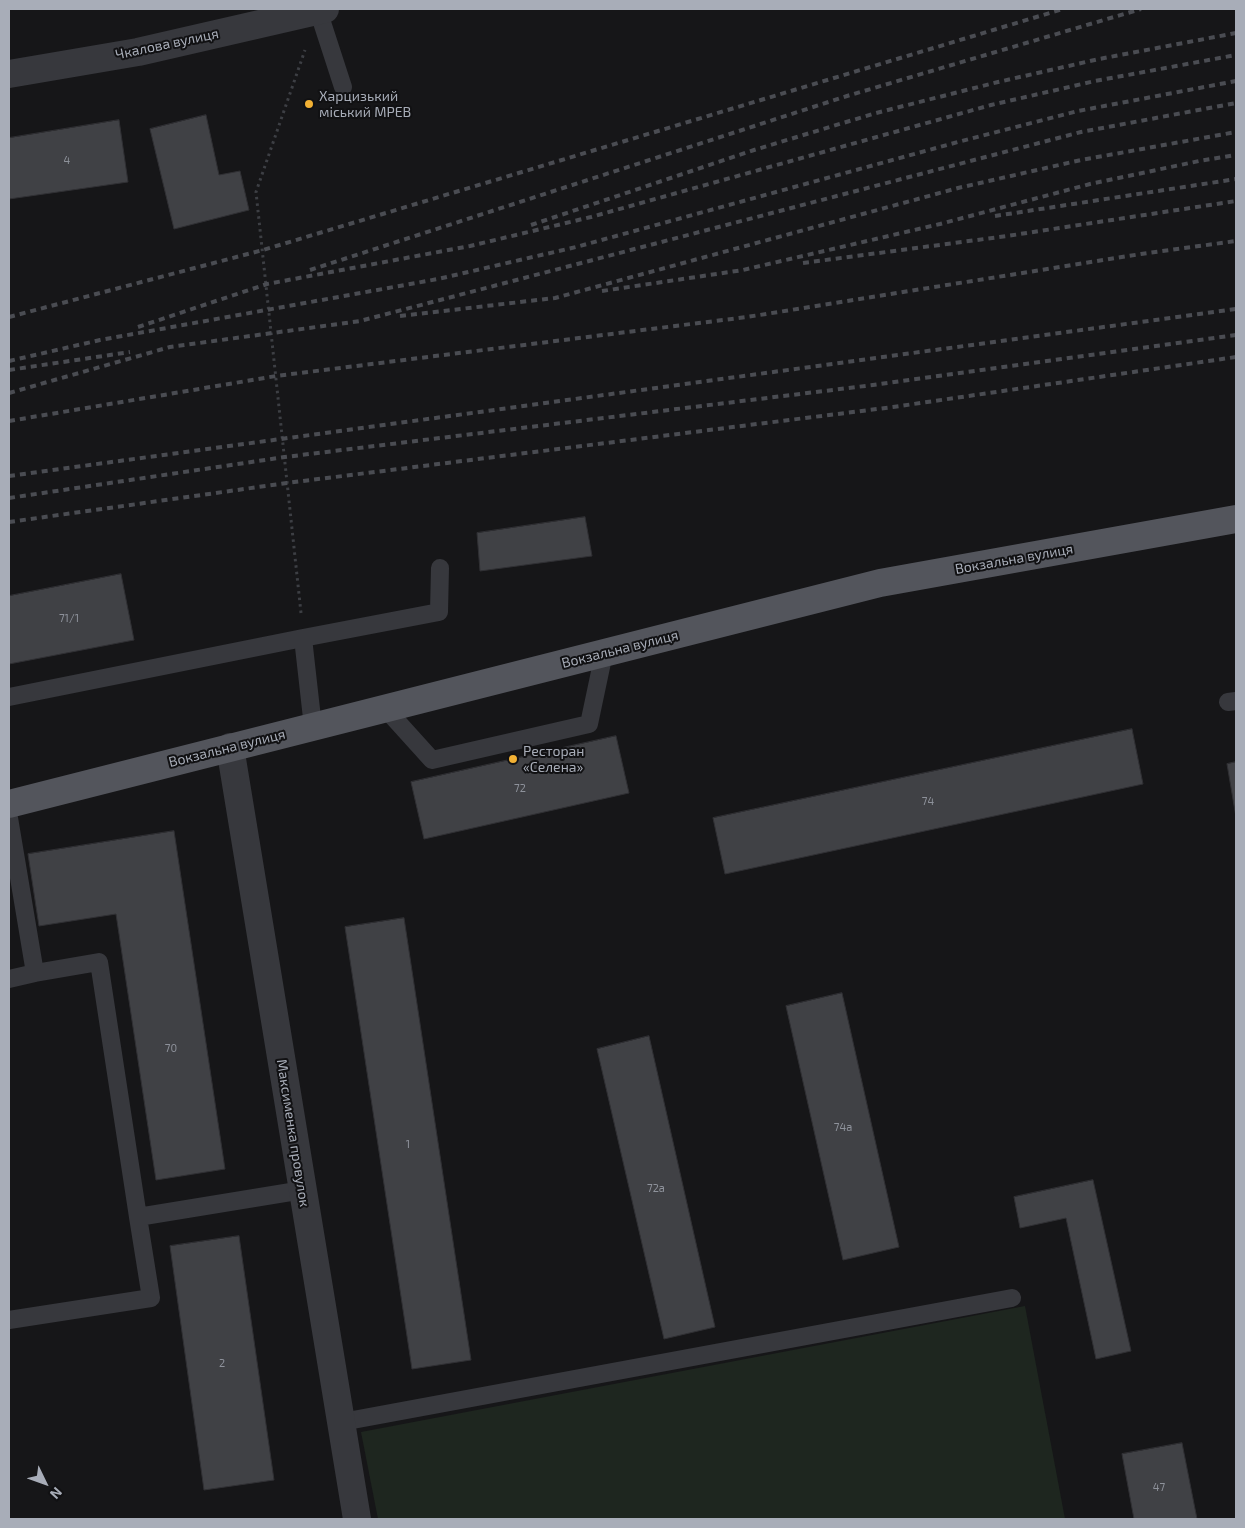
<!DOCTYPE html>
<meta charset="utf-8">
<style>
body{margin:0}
#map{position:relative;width:1245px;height:1528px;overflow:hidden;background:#161618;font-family:"Exo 2",sans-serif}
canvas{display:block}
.frame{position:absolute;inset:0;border:10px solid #a8adb8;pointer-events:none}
.north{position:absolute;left:20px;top:1458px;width:50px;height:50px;-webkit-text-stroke:4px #111113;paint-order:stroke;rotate:132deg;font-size:14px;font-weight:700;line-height:20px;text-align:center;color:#a8adb8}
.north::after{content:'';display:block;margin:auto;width:18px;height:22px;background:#a8adb8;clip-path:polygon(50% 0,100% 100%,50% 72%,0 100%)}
</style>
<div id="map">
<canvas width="1245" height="1528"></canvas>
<div class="frame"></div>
<div class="north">N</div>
</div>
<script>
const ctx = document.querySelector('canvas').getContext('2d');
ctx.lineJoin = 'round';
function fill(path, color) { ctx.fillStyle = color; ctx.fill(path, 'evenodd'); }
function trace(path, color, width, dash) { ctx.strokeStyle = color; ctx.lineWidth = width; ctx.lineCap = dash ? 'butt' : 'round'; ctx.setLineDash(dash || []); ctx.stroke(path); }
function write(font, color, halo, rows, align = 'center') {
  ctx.font = font + ' "Exo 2",sans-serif'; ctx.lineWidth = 4; ctx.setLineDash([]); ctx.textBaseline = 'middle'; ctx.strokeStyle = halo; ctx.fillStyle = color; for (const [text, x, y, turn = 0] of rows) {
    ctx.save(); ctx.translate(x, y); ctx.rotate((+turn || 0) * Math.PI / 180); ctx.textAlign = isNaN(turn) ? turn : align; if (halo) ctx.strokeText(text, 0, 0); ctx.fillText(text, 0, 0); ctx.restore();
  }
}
const green = new Path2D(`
 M1025,1306L1065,1519H378L361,1432Z`);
const building = new Path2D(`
 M206,115L219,175L240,171L249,210L174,229L150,129Z
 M119,120L128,182L9,199V138Z
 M585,517L592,556L480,571L477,533Z
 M121,574L134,640L9,664V596Z
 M1132,729L1143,784L725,874L713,818Z
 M616,736L629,793L424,839L411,782Z
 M1236,762V817L1227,764Z
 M174,831L225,1169L156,1180L116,914L39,926L28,854Z
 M404,918L471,1360L412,1369L345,927Z
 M842,993L899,1247L843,1260L786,1006Z
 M649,1036L715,1327L664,1339L597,1049Z
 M1093,1180L1131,1351L1096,1359L1066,1218L1020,1228L1014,1197Z
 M239,1236L274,1480L204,1490L170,1246Z
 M1182,1443L1197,1519H1134L1122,1454Z`);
const path = new Path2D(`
 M301,613L256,192L305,50`);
const lane = new Path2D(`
 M318,10L343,87
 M9,697L303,638
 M1228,702L1236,701
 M385,708L432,760L589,724L604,653
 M313,727L303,638L439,612L440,568
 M9,818L35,973L9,979
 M35,973L99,962L138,1217
 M9,1320L151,1298L138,1217L303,1190
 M342,1422L1012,1298`);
const street = new Path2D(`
 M9,74L138,52L325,9
 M230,747L357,1519`);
const primary = new Path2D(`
 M9,804L880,583L1236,519`);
const rail = new Path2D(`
 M995,216L1236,179
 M531,225L754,150L876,113L998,82L1099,59L1236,33
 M803,263L1007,236L1236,201
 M310,270L847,96L1141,9
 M602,291L743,270L940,224L1090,184L1199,161L1236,155
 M400,316L555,298L958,188L1081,160L1236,132
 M9,317L263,250L1063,9
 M138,327L267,284L470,246L591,217L991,105L1095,81L1236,55
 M9,361L100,340L438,279L576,247L958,142L1078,111L1236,81
 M9,370L130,352
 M9,393L170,347L360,321L1081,132L1236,103
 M9,421L276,376L747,317L1141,254L1236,241
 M9,476L1236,309
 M9,498L285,457L873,385L1236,335
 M9,522L287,483L893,407L1236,357`);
const markers = [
 [309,104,5,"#f2b134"],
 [513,759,5,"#f2b134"]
];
const numberNames = [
 ["4",67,160],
 ["71/1",69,618],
 ["72",520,788],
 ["74",928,801],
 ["70",171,1048],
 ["74а",843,1127],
 ["1",408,1144],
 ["72а",656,1188],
 ["2",222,1363],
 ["47",1159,1487]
];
const streetNames = [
 ["Чкалова вулиця",167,44,-12],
 ["Вокзальна вулиця",1014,559,-10],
 ["Вокзальна вулиця",620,649,-14],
 ["Вокзальна вулиця",227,748,-14],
 ["Максименка провулок",293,1133,81]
];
const poiNames = [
 ["Харцизький",319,96],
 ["міський МРЕВ",319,112],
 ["Ресторан",523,751],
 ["«Селена»",523,767]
];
fill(green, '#1e261f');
fill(building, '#404145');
trace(building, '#303034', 1);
trace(path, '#3d3f44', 3, [2.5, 4]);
trace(lane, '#37383d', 18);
trace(street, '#37383d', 28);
trace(primary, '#53555c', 28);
trace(rail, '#4a4c52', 4, [6, 5]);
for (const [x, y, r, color] of markers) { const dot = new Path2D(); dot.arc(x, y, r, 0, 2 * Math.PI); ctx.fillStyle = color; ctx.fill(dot); trace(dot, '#111113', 2); }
write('11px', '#8e929b', null, numberNames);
write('14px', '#a8adb8', '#111113', streetNames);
write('14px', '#a8adb8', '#111113', poiNames, 'left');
</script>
